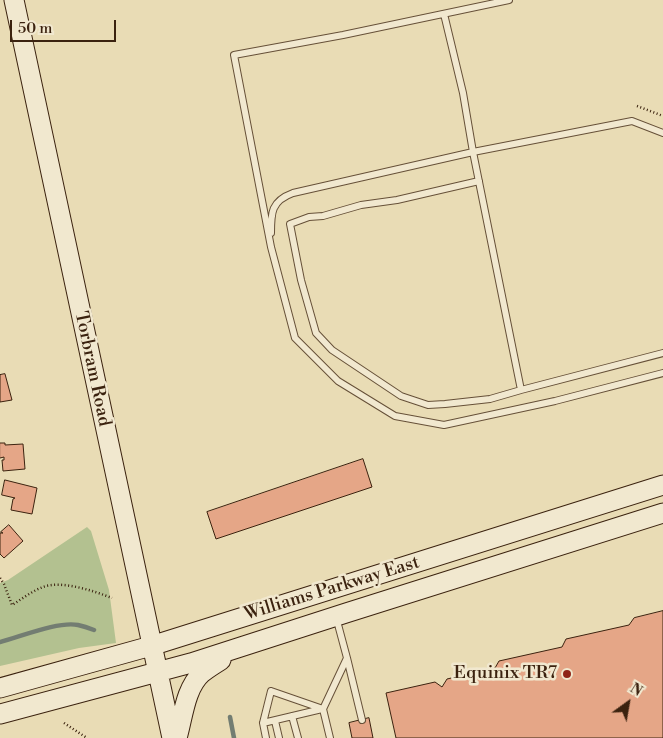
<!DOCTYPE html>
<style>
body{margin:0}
#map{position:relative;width:663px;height:738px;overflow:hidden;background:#e9dcb5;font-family:"Libre Bodoni",serif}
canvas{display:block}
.north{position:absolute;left:603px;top:678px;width:50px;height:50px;-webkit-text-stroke:4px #f1e8cf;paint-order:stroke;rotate:32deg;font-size:14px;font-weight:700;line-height:20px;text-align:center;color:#3b220f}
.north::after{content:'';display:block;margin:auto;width:18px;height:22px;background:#3b220f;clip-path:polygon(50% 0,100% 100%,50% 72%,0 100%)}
.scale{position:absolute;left:10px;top:20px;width:106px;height:22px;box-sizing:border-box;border:2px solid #3b220f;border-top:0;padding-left:6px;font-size:15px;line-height:18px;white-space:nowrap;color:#3b220f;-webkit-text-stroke:4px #f1e8cf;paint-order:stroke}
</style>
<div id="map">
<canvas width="663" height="738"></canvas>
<div class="north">N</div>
<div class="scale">50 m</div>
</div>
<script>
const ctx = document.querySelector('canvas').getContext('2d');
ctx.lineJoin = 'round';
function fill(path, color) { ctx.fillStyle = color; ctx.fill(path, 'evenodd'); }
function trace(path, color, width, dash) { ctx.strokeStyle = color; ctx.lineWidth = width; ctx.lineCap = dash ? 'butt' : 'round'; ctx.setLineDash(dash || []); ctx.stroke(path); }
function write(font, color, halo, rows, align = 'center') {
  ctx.font = font + ' "Libre Bodoni",serif'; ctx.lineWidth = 5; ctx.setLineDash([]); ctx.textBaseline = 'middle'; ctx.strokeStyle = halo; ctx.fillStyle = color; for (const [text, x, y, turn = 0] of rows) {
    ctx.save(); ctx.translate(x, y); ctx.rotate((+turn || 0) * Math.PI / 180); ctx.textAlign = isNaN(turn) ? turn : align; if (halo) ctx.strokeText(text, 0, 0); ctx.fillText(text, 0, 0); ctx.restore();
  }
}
const green = new Path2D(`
 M87,527L91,531L109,590L116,643L79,648L0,666V583L8,580Z`);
const stream = new Path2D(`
 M0,642C20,637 58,621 78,625C83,626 89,628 94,630
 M230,717L234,738`);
const building = new Path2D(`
 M5,374L12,400L0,402V375Z
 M0,443H5V445L23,444L25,469L3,471L2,460H4V457L0,458Z
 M363,459L372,487L216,539L207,512Z
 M5,480L37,488L32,514L11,510L13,499L15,498L2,495Z
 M9,525L23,541L4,558L0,554V533H3L1,532Z
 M663,611V738H396L386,693L435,682L442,687L447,679L495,668L499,661L562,647L566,639L629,625L634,618Z
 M369,718L373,738H352L349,723Z`);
const path = new Path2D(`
 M637,106L663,116
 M0,578L4,584L12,605C22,599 32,591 43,587C62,580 94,591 112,598
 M64,723L87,738`);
const lane = new Path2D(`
 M509,0L343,35L234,55L271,247L295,338L338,381L395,416L444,425L555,401L663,373
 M444,14L463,93L473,152L521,390L663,353
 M479,181L397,200L361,205L323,216L309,217L290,224L301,280L316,333L332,350L401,396L428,405L445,404L490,399L521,390
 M271,233C271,213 271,201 293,193L473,152L632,121L663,133
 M347,658L362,720
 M292,716L298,738
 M275,721L279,738
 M263,723L322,709
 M266,738L263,723L271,691L323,709
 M330,738L323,709L347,658L336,617`);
const secondary = new Path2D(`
 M14,0L172,738
 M0,688L151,646L663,485
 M0,714L191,663L346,613L663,513
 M177,738C183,718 185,688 202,673C208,668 215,664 221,660`);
const markers = [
 [567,674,5,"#8f2418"]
];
const streetNames = [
 ["Torbram Road",92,369,78],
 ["Williams Parkway East",332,589,-17]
];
const poiNames = [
 ["Equinix TR7",557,674]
];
fill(green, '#b3c190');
trace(stream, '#737d72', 4.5);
fill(building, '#e5a687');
trace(building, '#3b220f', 1);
trace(lane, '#665038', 8);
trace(secondary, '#3b220f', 21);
trace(path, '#3b220f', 2.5, [1, 2.5]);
trace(lane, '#f1e8cf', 6);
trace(secondary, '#f1e8cf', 19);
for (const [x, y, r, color] of markers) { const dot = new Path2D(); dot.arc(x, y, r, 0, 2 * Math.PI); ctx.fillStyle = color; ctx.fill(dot); trace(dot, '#f1e8cf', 2); }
write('18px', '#3b220f', '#f1e8cf', streetNames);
write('18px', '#3b220f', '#f1e8cf', poiNames, 'right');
</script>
